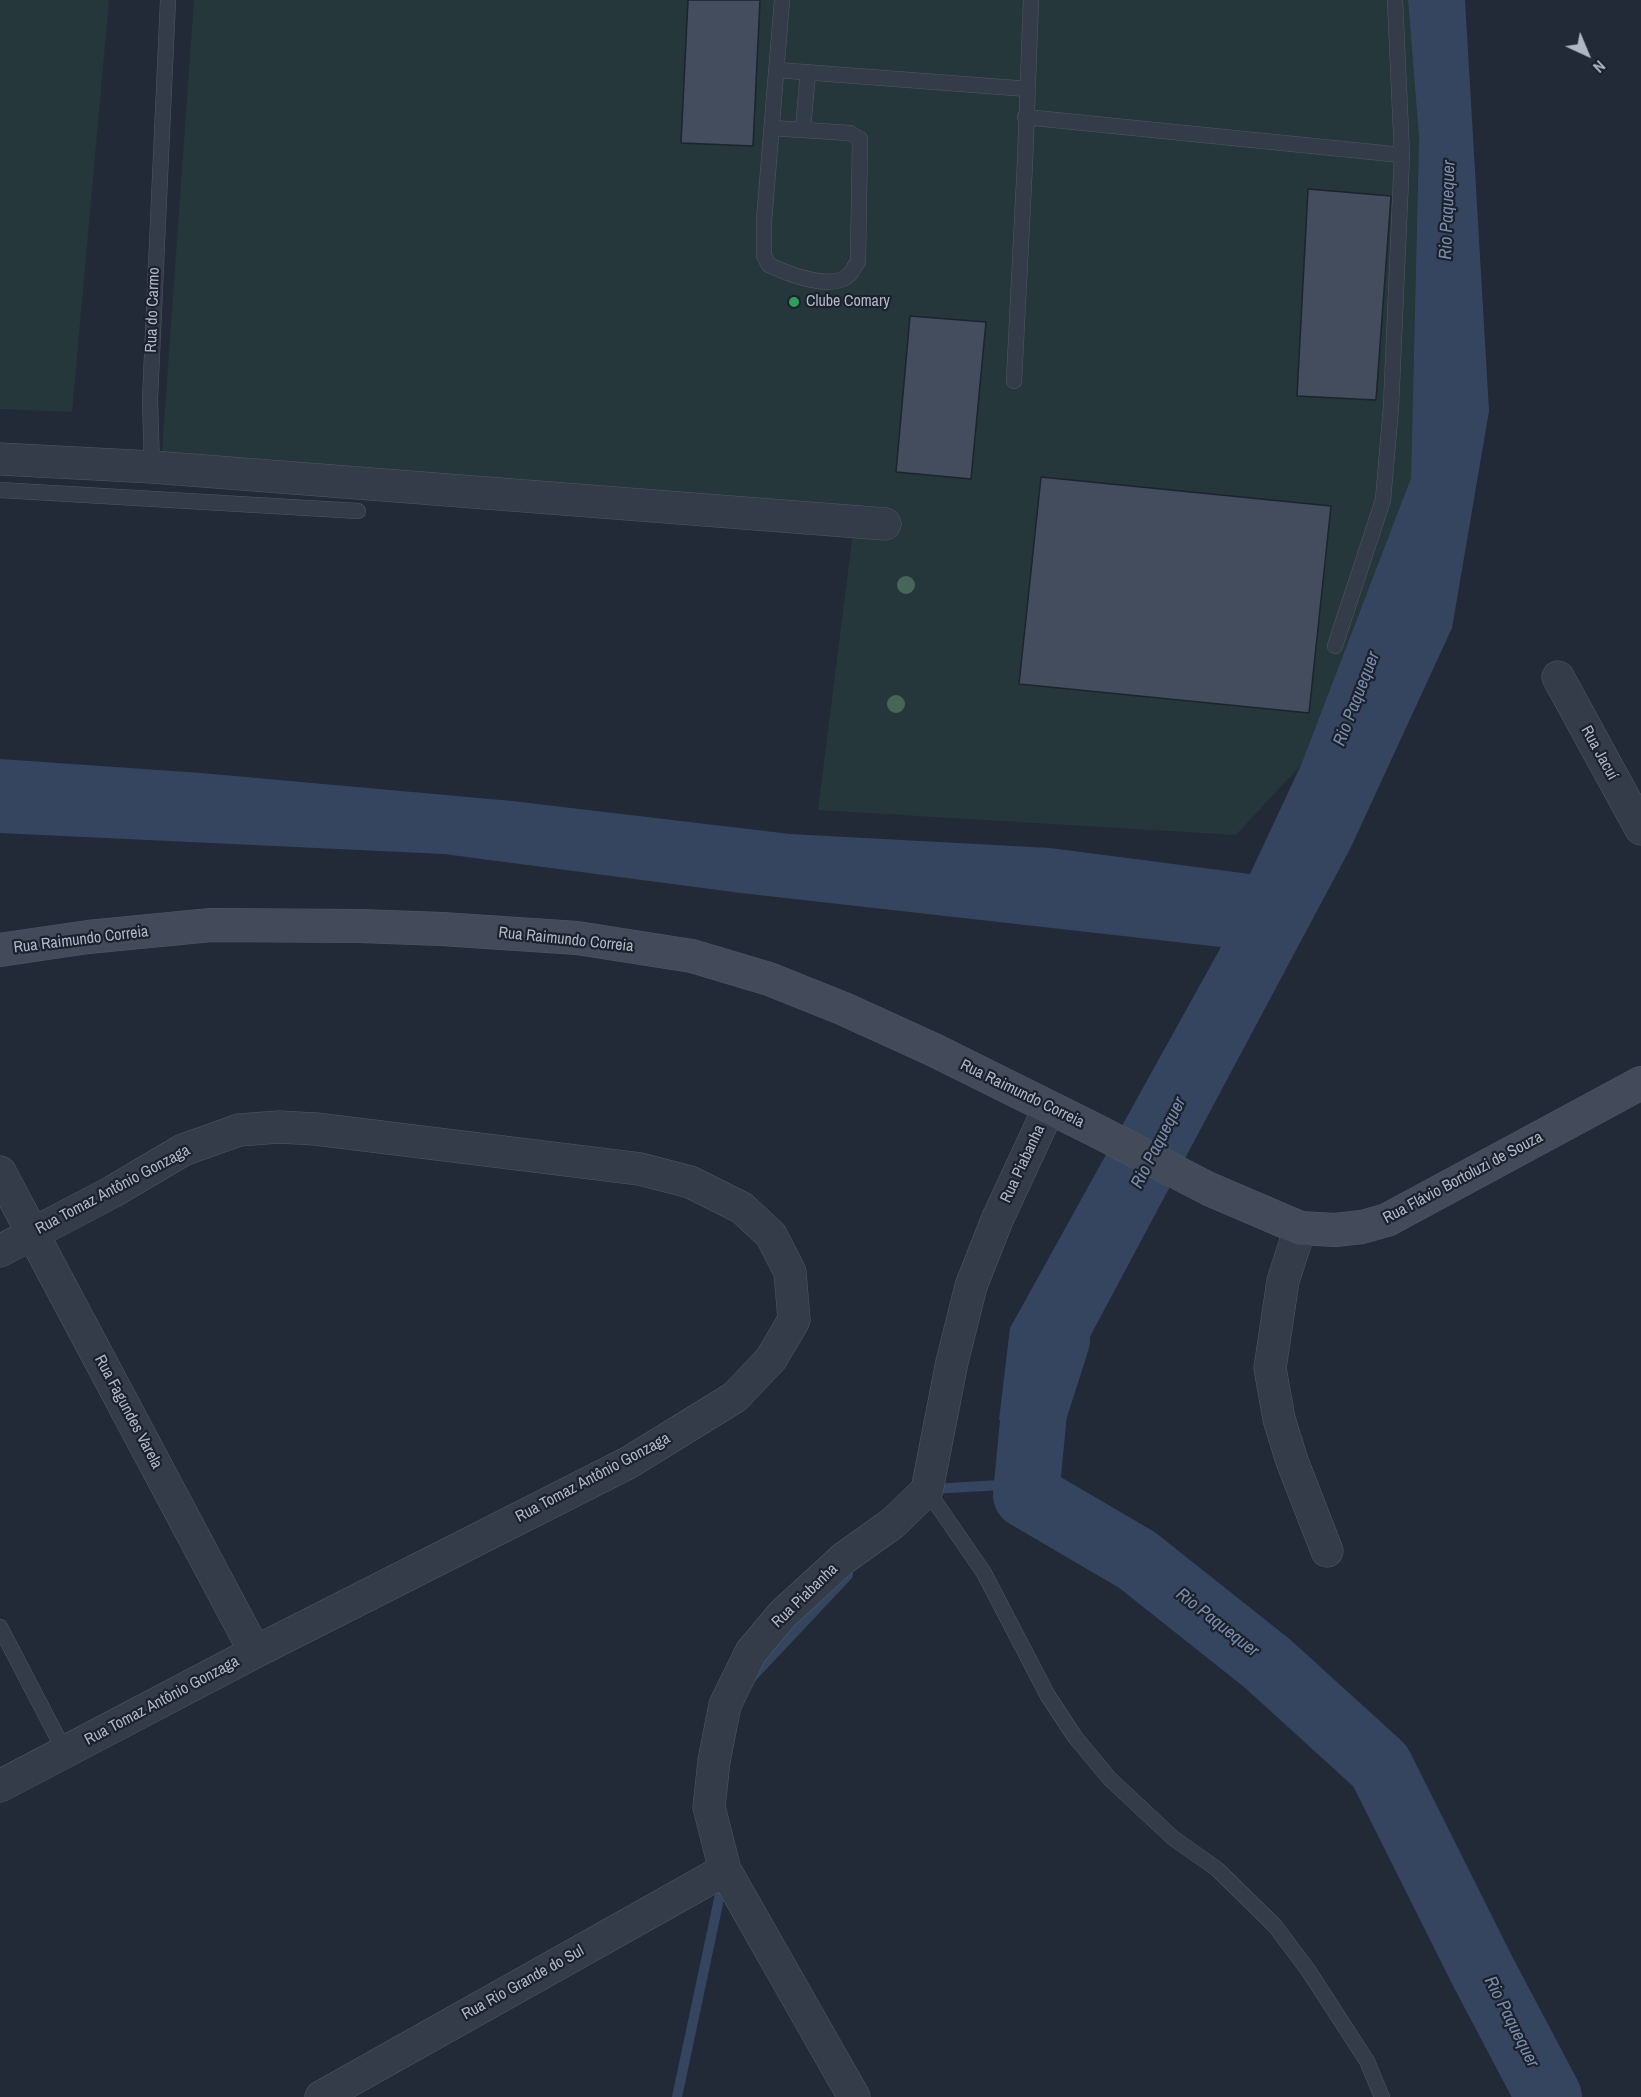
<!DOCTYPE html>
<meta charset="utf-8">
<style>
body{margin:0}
#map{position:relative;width:1641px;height:2097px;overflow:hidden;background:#222a38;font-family:"Archivo Narrow",sans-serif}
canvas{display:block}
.north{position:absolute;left:1557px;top:24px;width:60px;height:60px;-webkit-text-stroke:4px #1b212d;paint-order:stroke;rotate:136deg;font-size:16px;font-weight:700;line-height:24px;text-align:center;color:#b0b7c5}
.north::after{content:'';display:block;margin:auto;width:21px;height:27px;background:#b0b7c5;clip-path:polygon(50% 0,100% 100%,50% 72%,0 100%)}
</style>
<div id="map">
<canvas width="1641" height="2097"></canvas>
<div class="north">N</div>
</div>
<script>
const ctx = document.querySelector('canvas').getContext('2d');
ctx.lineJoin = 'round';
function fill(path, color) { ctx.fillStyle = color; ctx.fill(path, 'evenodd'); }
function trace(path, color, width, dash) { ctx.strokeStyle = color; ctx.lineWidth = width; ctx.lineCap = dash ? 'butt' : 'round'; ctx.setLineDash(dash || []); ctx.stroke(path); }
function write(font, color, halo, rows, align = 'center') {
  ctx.font = font + ' "Archivo Narrow",sans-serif'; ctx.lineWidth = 4.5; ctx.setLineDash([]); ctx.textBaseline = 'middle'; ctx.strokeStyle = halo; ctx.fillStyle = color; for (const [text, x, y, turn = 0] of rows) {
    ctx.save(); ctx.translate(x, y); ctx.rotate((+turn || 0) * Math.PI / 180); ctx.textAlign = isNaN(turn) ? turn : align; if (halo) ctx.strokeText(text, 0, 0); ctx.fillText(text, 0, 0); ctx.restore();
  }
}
const green = new Path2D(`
 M0,0H109L72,412L0,409Z
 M194,0H1408L1419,138L1411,478L1301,765L1236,835L818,810L854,524L161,466Z`);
const water = new Path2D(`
 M1408,0H1465L1489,411L1452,628L1351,847L1086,1344L1062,1432L999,1420L1010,1328L1221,947L741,893L444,854L0,833V759L201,773L512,801L790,834L1050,848L1250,874L1301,765L1411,478L1419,138Z`);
const stream = new Path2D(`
 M932,1489L1001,1485L1026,1495
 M752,1677L848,1575
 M677,2097L723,1880`);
const river = new Path2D(`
 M1057,1340L1034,1412L1026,1495L1137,1560L1268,1664L1380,1766L1482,1970L1549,2097`);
const building = new Path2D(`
 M688,0H760L753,146L681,143Z
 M1308,189L1391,196L1376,400L1297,396Z
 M910,316L986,322L971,479L896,472Z
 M1041,477L1331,506L1309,713L1019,684Z`);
const lane = new Path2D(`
 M777,70L1028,89
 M1025,117L1402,155L1395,0
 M772,128L850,133L860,139L858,262C855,265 853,270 850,274C833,292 788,274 769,265L764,256V221L782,0
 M803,129L808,72
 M1014,381L1025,162L1031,0
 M152,467L150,399L168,0
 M0,490L358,511
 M1335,646L1383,500L1391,407L1402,155
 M927,1490L984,1573L1048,1696L1075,1737L1110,1779L1173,1838L1217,1869L1275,1926L1308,1970L1367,2061L1382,2097
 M0,1627L65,1752`);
const street = new Path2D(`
 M0,459L152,467L885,524
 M1558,677L1641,829
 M0,1172L255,1652
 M1300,1228L1283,1281L1270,1368L1279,1419L1292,1461L1327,1551
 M0,1251L112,1192L183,1150L239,1130L279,1127L316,1129L640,1169L690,1182L742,1208L771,1235L790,1272L794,1320L771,1359L735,1397L628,1463L255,1652L0,1786
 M321,2097L725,1870
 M854,2097L725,1870L709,1807L714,1761L725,1705L751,1652L783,1614L844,1558L893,1523L927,1490L952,1362L971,1286L997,1220L1049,1108`);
const secondary = new Path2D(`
 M0,950L88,937L211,925L360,926L442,929L577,938L692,956L769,979L844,1009L934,1050L1095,1130L1209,1189L1300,1228L1335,1230L1362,1227L1387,1220L1641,1083`);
const trees = [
 [906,585],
 [896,704]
];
const markers = [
 [794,302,6,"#2e9e5b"]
];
const poiNames = [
 ["Clube Comary",806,302]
];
const streetNames = [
 ["Rua do Carmo",153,310,-88],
 ["Rua Jacuí",1599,753,61],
 ["Rua Raimundo Correia",81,940,-7],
 ["Rua Raimundo Correia",566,940,6],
 ["Rua Raimundo Correia",1022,1094,26],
 ["Rua Piabanha",1023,1164,-65],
 ["Rua Flávio Bortoluzi de Souza",1463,1178,-28],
 ["Rua Tomaz Antônio Gonzaga",113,1190,-28],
 ["Rua Fagundes Varela",128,1412,62],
 ["Rua Tomaz Antônio Gonzaga",593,1478,-28],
 ["Rua Piabanha",805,1596,-44],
 ["Rua Tomaz Antônio Gonzaga",162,1701,-28],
 ["Rua Rio Grande do Sul",523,1983,-29]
];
const waterNames = [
 ["Rio Paquequer",1448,210,-88],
 ["Rio Paquequer",1357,699,-69],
 ["Rio Paquequer",1159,1143,-63],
 ["Rio Paquequer",1217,1623,38],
 ["Rio Paquequer",1511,2022,63]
];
fill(green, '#25373a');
fill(water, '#36455f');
trace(stream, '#36455f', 10);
trace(river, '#36455f', 66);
fill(building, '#434d5d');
trace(building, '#1d232f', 1.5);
trace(lane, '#505763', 16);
trace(street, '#505763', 33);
trace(secondary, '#505763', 34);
trace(lane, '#353c49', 15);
trace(street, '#353c49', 32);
trace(secondary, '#434b5b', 33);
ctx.fillStyle = '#48655a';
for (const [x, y] of trees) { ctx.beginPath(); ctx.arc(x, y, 9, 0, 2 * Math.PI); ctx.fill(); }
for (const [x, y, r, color] of markers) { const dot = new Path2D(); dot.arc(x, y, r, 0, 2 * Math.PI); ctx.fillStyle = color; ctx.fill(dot); trace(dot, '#1b212d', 2); }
write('16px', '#b0b7c5', '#1b212d', poiNames, 'left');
write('16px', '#b0b7c5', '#1b212d', streetNames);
write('italic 18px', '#798cac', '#1b212d', waterNames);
</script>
